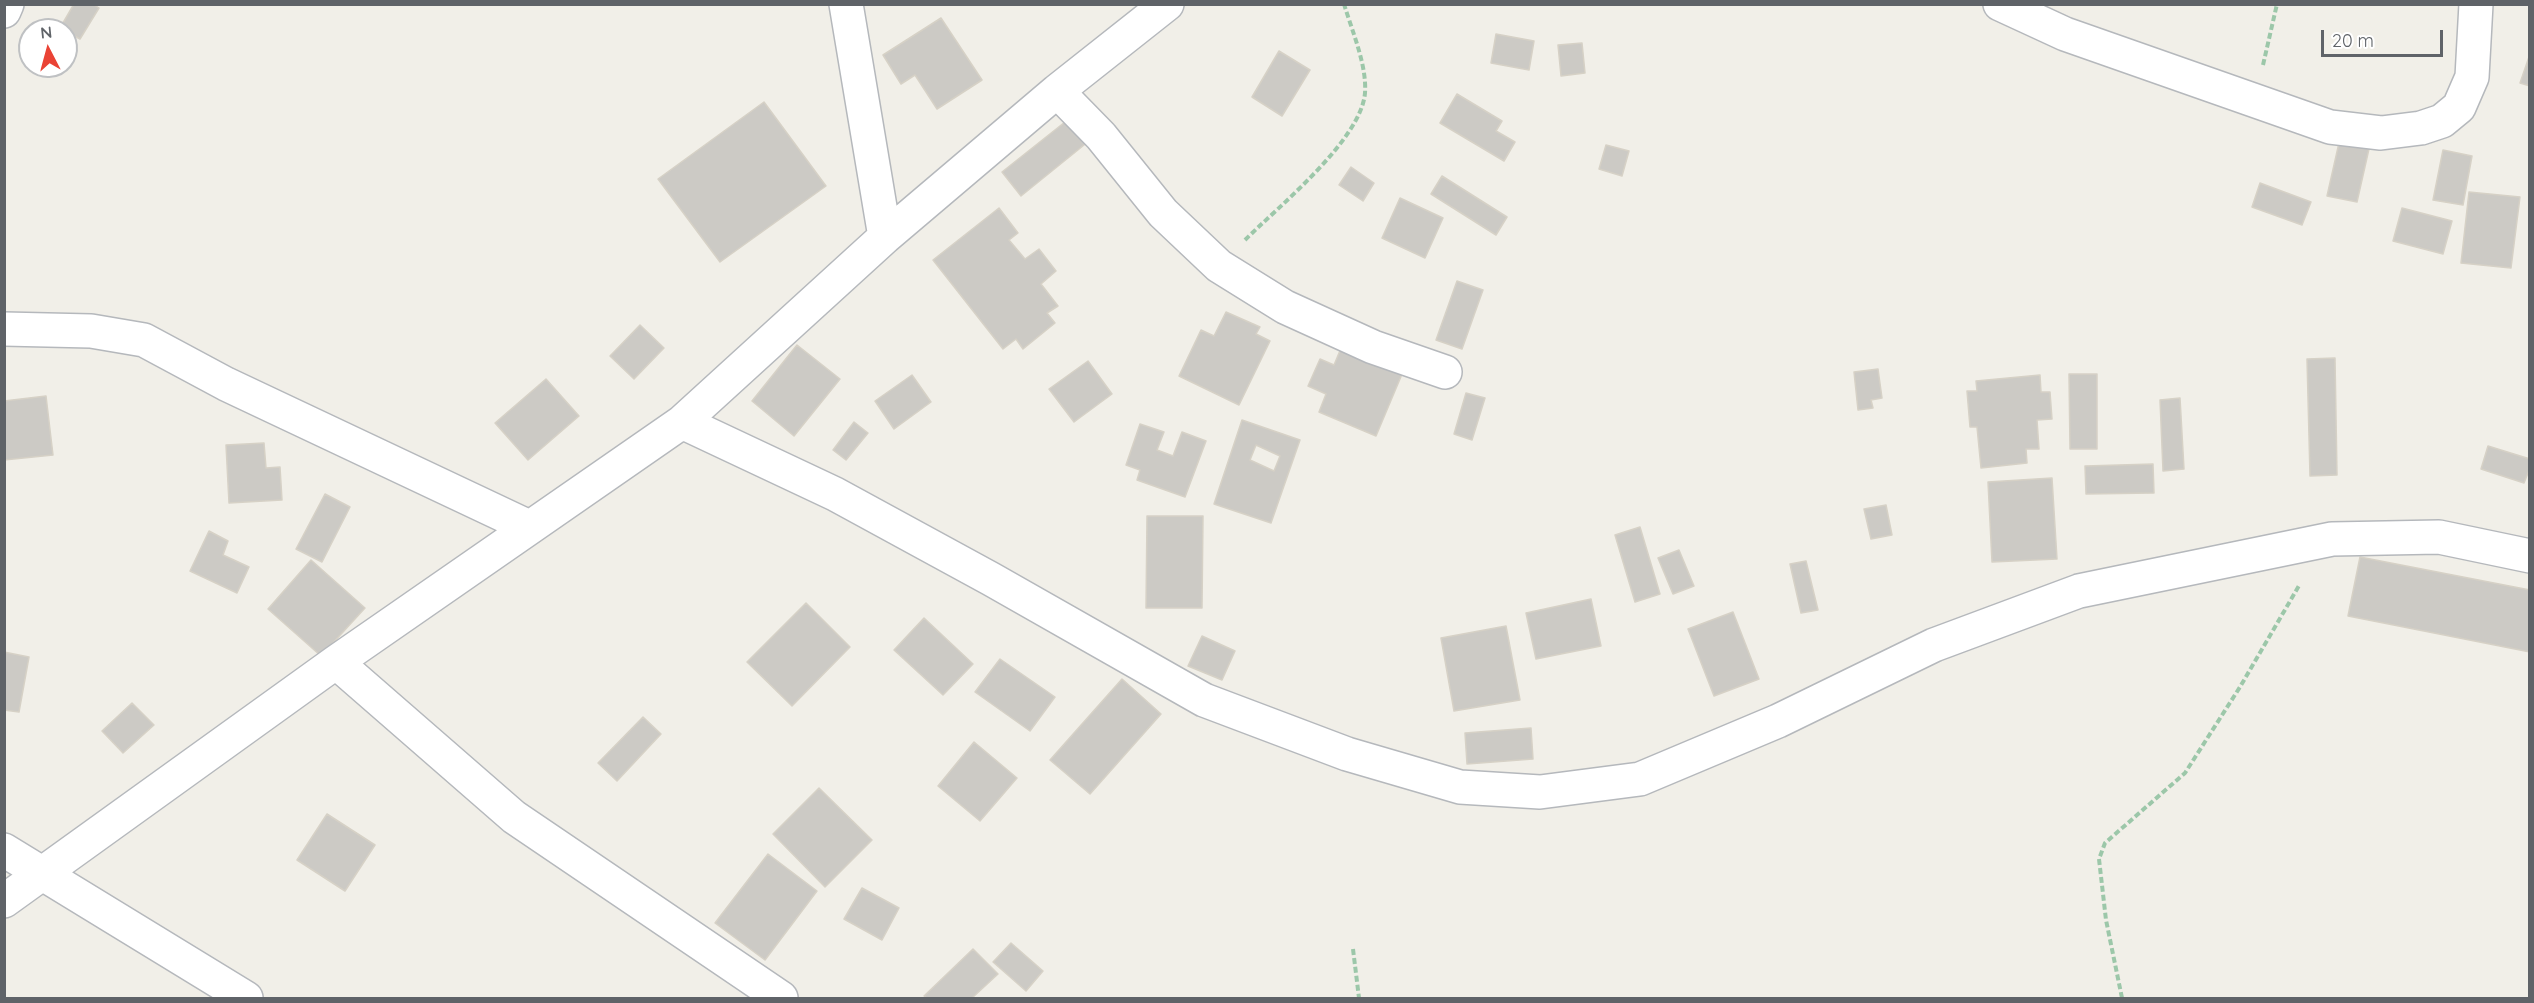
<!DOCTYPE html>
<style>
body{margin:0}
#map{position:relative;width:2534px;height:1003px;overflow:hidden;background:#f1efe8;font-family:Quicksand,sans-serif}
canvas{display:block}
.frame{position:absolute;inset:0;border:6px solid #5f6368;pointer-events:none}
.north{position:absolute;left:18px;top:18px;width:60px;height:60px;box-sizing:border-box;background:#fff;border:2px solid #bfc1c3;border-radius:50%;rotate:354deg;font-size:16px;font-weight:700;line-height:24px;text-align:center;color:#5f6368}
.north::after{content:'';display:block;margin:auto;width:21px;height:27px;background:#ea4335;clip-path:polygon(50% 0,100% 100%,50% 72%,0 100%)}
.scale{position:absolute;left:2321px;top:30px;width:122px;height:27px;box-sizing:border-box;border:3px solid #5f6368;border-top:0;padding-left:8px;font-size:18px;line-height:21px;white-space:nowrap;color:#5f6368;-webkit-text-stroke:4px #fff;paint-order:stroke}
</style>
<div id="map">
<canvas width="2534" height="1003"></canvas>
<div class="frame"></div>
<div class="north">N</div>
<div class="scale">20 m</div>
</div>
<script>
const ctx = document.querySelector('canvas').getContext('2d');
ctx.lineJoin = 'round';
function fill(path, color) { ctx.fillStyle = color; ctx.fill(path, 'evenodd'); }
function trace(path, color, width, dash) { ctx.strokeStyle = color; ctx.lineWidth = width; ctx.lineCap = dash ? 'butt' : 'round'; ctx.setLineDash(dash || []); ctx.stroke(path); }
const building = new Path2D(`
 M74,4H93L99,8L80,39L60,28Z
 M941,18L982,80L937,109L915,75L901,84L883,55Z
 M1496,34L1534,41L1529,70L1491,63Z
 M1582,43L1585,73L1561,76L1558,45Z
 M1279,51L1310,70L1282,116L1252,97Z
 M2530,54V86L2520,83Z
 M1457,94L1502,121L1496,131L1515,142L1504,161L1440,123Z
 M764,102L826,186L720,262L658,179Z
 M1070,118L1089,141L1021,196L1002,172Z
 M2341,134L2371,140L2357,202L2327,196Z
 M1606,145L1629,151L1622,176L1599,169Z
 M2443,150L2472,156L2463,205L2433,200Z
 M1351,167L1374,183L1363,201L1339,185Z
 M1442,176L1507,217L1496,235L1431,194Z
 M2260,183L2311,202L2302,225L2252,207Z
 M2469,192L2520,197L2511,268L2461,263Z
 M1400,198L1443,218L1425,258L1382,238Z
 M999,208L1018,233L1009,240L1025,259L1039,249L1056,271L1041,284L1058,306L1047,313L1055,323L1023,349L1016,339L1003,349L933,260Z
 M2402,208L2452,221L2443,254L2393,241Z
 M1457,281L1483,290L1462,349L1436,340Z
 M1226,312L1260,327L1256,334L1270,341L1239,405L1179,376L1201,330L1214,336Z
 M640,325L664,348L634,379L610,356Z
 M1344,341L1405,367L1376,436L1319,412L1326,394L1308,386L1320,359L1334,365Z
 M797,345L840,379L794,436L752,401Z
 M2335,358L2337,475L2310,476L2307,359Z
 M1088,361L1112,394L1074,422L1049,389Z
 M1878,369L1882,398L1871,400L1873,408L1858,410L1854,372Z
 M2069,374H2097V449H2070Z
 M912,375L931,402L894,429L875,401Z
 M2040,375L2041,392H2050L2052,419L2037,420L2039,449H2026L2027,463L1981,468L1977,427H1970L1967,391H1977L1976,381Z
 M546,379L579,416L528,460L495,423Z
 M1466,393L1485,398L1472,440L1454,434Z
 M46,396L53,455L4,460V401Z
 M2180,398L2184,469L2163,471L2160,400Z
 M1242,420L1300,440L1271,523L1214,504ZM1256,445L1280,456L1274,471L1250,460Z
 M854,422L868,433L846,460L833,450Z
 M1140,424L1164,432L1157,450L1173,456L1182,432L1206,441L1185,497L1137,480L1140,470L1126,465Z
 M264,443L266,468L280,467L282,500L229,503L226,445Z
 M2488,446L2530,459V468L2524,483L2481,469Z
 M2153,464L2154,493L2086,494L2085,466Z
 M2052,478L2057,559L1992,562L1988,482Z
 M325,494L350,507L322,562L296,549Z
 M1886,505L1892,535L1871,539L1864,509Z
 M1147,516H1203L1202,608H1146Z
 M1640,527L1660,594L1635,602L1615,535Z
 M209,531L228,541L223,555L249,567L237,593L190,571Z
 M1679,550L1694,586L1673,594L1658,558Z
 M2360,557L2530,590V652L2348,616Z
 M311,560L365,608L321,656L268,609Z
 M1806,561L1818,610L1801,613L1790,564Z
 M1591,599L1601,646L1536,659L1526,613Z
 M806,603L850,647L792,706L747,662Z
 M1733,612L1759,679L1714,696L1688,629Z
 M924,618L973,664L943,695L894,650Z
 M1506,626L1520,700L1454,711L1441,638Z
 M1202,636L1235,651L1222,680L1188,666Z
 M4,652L29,657L19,712L4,710Z
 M1000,659L1055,697L1030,731L975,692Z
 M1122,679L1161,714L1090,794L1050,760Z
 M132,703L154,725L123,753L102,731Z
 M643,717L661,734L617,781L598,763Z
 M1531,728L1533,759L1467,764L1465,733Z
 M974,742L1017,778L980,821L938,786Z
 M819,788L872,840L825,887L773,834Z
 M327,814L375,845L345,891L297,860Z
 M768,854L817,891L765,960L715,923Z
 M862,888L899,908L882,940L844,919Z
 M1011,943L1043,971L1026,991L993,962Z
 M973,949L998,974L972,998H927L924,996Z`);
const path = new Path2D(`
 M2263,65L2277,4
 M1245,240C1279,206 1361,140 1365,93C1367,65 1352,31 1344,4
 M1353,949L1359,998
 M2122,998L2106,920L2099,859L2105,843L2185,773L2240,687L2300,584`);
const street = new Path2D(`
 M846,4L885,237
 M2000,4L2065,34L2330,127L2381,133L2421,128L2442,121L2459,107L2472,77L2476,4
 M4,11L7,4
 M1057,91L1101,136L1163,213L1219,266L1285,307L1373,347L1445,372
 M4,329L91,331L144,340L226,384L529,527
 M682,422L835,494L991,579L1204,700L1347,754L1460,787L1540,792L1640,779L1778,721L1934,645L2079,591L2332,539L2439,537L2530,556
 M336,662L514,817L781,998
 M4,850L246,998
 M4,901L336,662L682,422L885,237L1057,91L1167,4`);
fill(building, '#cccac5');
trace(building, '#d6d1c6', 1.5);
trace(street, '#b5b8bc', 36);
trace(path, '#9cc7a9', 4, [6, 3]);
trace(street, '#fff', 33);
</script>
